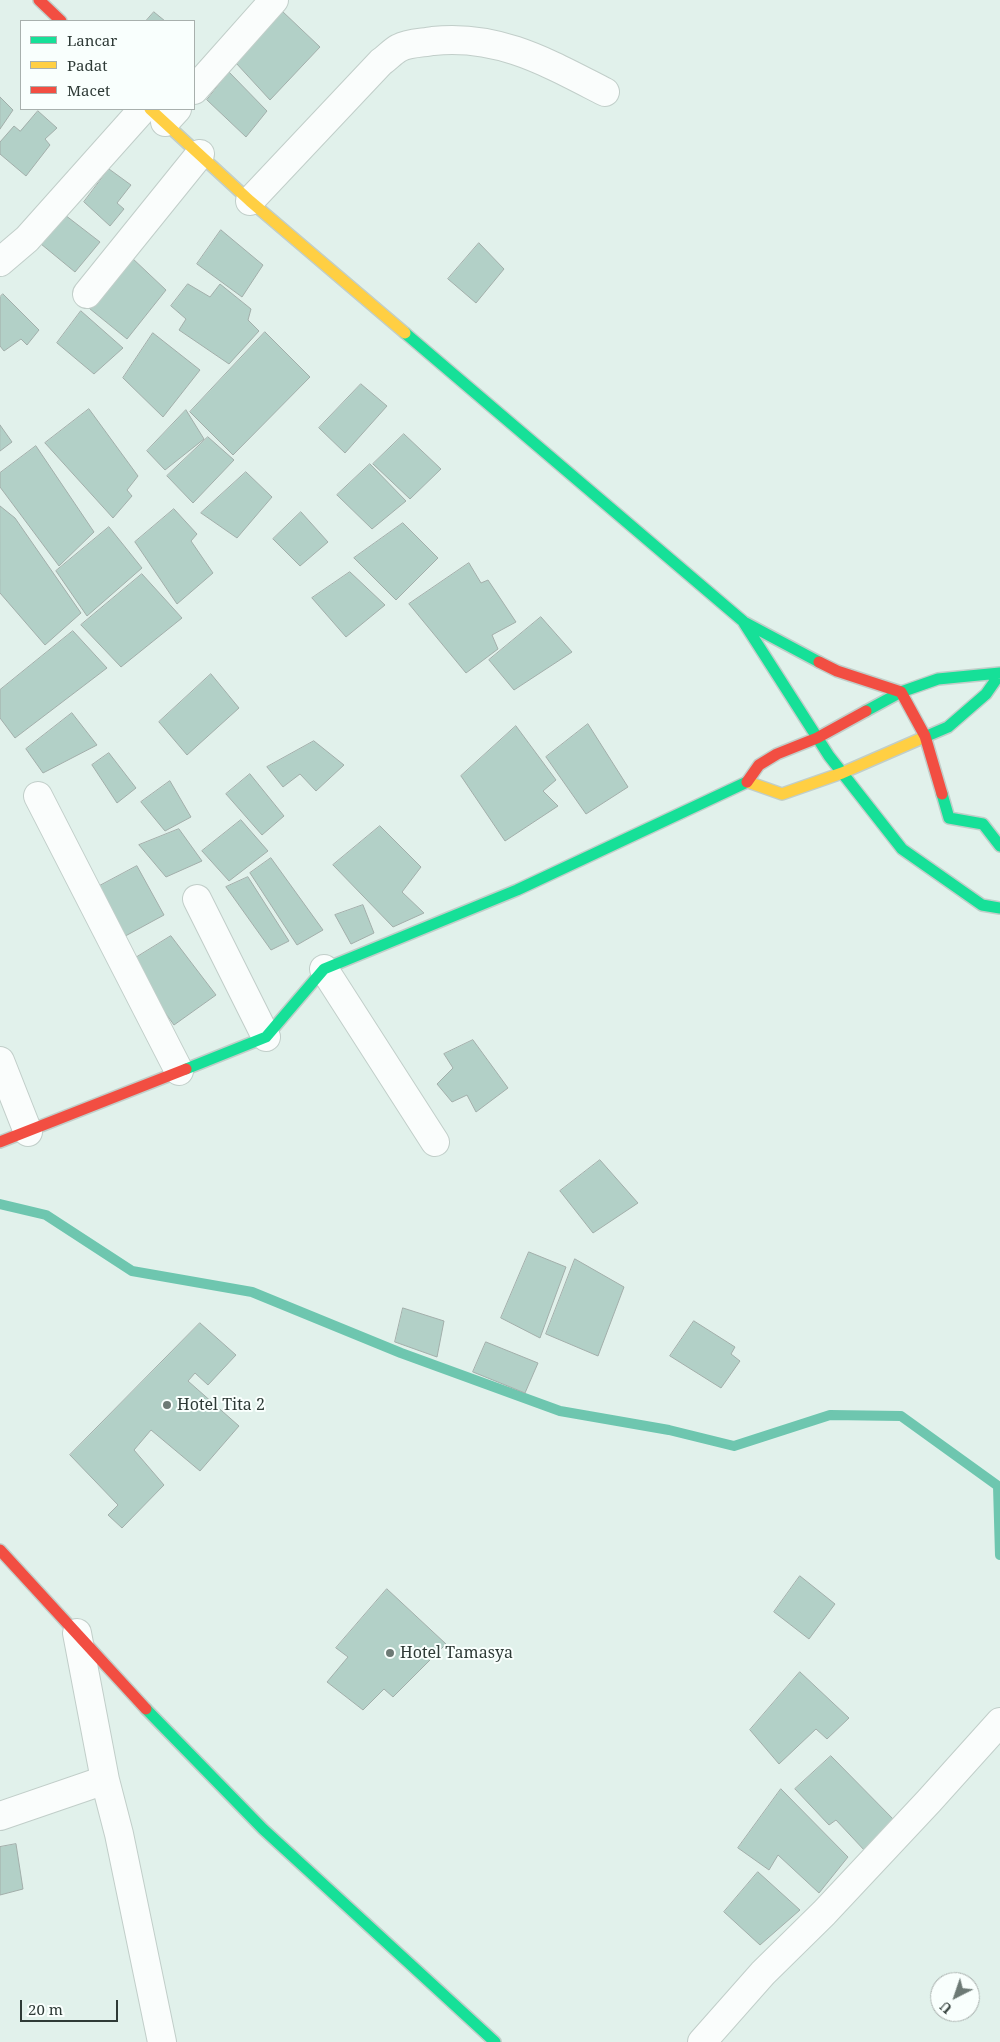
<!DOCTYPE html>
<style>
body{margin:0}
#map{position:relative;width:1000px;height:2042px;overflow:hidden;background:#e1f1eb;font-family:"Noto Serif",serif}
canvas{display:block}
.legend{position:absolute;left:20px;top:20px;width:175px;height:90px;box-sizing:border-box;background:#f9fffd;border:1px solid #a8b0ad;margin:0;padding:6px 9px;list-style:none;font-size:15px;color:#2e3a36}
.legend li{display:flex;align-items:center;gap:10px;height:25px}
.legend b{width:25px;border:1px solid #a8b0ad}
.north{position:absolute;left:930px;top:1972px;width:50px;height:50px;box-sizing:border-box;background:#f9fffd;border:1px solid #a8b0ad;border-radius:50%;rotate:221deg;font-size:14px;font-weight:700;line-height:20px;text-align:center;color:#2e3a36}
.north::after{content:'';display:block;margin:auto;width:18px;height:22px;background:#6d7a75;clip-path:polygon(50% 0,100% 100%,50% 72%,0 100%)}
.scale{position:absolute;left:20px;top:2000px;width:98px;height:22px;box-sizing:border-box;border:2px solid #2e3a36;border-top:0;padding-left:6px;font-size:15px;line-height:18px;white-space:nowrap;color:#2e3a36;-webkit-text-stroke:4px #f9fffd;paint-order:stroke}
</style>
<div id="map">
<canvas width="1000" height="2042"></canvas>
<ul class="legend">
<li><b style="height:6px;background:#16e098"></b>Lancar</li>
<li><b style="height:6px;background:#ffcf43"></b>Padat</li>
<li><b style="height:6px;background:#f24e42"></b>Macet</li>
</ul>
<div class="north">U</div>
<div class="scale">20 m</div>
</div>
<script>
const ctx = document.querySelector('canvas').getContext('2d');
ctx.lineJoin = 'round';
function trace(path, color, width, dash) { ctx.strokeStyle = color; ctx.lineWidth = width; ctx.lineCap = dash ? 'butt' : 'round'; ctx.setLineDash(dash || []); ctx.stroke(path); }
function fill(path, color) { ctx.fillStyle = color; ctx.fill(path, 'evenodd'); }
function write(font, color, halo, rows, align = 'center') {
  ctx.font = font + ' "Noto Serif",serif'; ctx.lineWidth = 4; ctx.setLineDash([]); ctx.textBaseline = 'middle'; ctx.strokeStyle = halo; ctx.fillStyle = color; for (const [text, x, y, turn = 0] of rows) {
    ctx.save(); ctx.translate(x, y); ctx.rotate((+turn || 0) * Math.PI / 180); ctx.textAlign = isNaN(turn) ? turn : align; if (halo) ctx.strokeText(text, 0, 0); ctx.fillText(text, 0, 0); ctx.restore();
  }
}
const stream = new Path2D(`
 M0,1204L46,1215L132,1271L252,1292L401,1353L560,1411L669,1430L734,1446L830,1415L901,1416L998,1486L1000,1555`);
const building = new Path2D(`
 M282,11L320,47L270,100L236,63Z
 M154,12L165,21H146Z
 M229,72L267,111L246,137L207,100Z
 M0,97L13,110L0,129Z
 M38,111L57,128L45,139L50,145L26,176L0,154V142L14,126L20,131Z
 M109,169L131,185L117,203L124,209L110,226L84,202Z
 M65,215L100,242L75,272L41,244Z
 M221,230L263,265L242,297L197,264Z
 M479,243L504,269L476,303L448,279Z
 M131,257L166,290L127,339L84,304Z
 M188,284L210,297L220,284L251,309L248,320L259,331L229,364L179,330L186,319L171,306Z
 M3,294L39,330L27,345L21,339L4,351L0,346V297Z
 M81,311L123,348L94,374L57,343Z
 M265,332L310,377L233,455L190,412Z
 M153,333L200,370L163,417L123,378Z
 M361,384L387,406L345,453L319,428Z
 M89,409L138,476L127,490L132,496L113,518L45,443Z
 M186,410L204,439L165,470L147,451Z
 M0,425L12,442L0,451Z
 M404,434L441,469L410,499L373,464Z
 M208,437L234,460L193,503L167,476Z
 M36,446L94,532L59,566L0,487V473Z
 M370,464L406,501L372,529L337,495Z
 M246,472L272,497L237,538L201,513Z
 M0,506L15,518L81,613L45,645L0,593Z
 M174,509L197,534L191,541L213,573L177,604L135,542Z
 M301,512L328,542L300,566L273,539Z
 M403,523L438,558L396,600L354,558Z
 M109,527L142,568L87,616L56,571Z
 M469,563L481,583L488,580L516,622L492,635L498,649L466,673L409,604Z
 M350,572L385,605L346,637L312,598Z
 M142,574L182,618L121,667L81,625Z
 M541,617L572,652L514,690L489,660Z
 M73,631L107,668L15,738L0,718V690Z
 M211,674L239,708L187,755L159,722Z
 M72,713L97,745L43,773L26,749Z
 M588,724L628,787L586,814L546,757Z
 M516,726L556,780L543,791L558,806L505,841L461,776Z
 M314,741L344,765L316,791L300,774L283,787L267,767Z
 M109,753L136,788L117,803L92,765Z
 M250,774L284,816L262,835L226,794Z
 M170,781L191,817L165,831L141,802Z
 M241,820L268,851L229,881L202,851Z
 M380,826L421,867L402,892L424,913L393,927L333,865Z
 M179,829L202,861L166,877L139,845Z
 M271,858L323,930L297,945L250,873Z
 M137,866L164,915L118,940L92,890Z
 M248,877L289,941L271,950L226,887Z
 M363,905L374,933L351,944L335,915Z
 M171,936L216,995L174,1025L129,962Z
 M473,1040L508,1088L476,1112L467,1095L452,1102L437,1084L453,1068L444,1054Z
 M600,1160L638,1203L593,1233L560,1191Z
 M529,1252L566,1267L540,1338L501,1318Z
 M575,1259L624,1287L598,1356L546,1334Z
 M403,1308L444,1321L437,1357L395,1342Z
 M694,1321L735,1347L731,1354L740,1361L721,1388L670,1356Z
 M200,1323L236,1355L208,1385L195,1373L188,1381L239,1426L200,1471L151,1430L134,1450L164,1485L122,1528L108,1515L118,1505L70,1455Z
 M486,1342L538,1363L525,1393L473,1372Z
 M800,1576L835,1604L809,1639L774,1612Z
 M387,1589L446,1644L393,1697L384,1689L363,1710L327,1682L348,1657L336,1648Z
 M800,1672L849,1718L827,1739L816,1729L779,1764L750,1730Z
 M831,1756L896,1822L865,1851L836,1820L829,1825L795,1789Z
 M781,1789L848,1857L819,1893L778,1855L769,1870L738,1848Z
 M16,1844L23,1889L0,1895V1847Z
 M758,1872L800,1910L760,1945L724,1912Z`);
const street = new Path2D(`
 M194,90L274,0
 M165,122L177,109
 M250,201L381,62C387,58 393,51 399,48C408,43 422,43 433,41C499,34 548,63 605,92
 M0,262L27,239L143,109
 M87,294L200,154
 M38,796L179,1071
 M197,899L266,1037
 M324,969L435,1142
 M0,1061L28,1132
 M77,1633L105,1780L119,1834L162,2042
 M0,1816L105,1780
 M702,2042L763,1973L824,1913L929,1801L1000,1722`);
const fast = new Path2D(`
 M405,333L744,622L819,662
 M744,623L829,756L902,849L982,905L1000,908
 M866,711L901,692L938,679L1000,673
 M920,739L948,727L986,694L1000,674
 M942,794L949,818L983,824L1000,846
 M186,1069L266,1037L324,969L517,890L747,782
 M146,1709L263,1829L495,2042`);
const slow = new Path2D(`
 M150,109L250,201L405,333
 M748,782L782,794L842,773L920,739`);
const jam = new Path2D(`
 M39,0L61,21
 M819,662L837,671L901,692L925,736L942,794
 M747,782L759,765L777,754L817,738L866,711
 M0,1142L186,1069
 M0,1550L146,1709`);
const markers = [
 [167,1405,5,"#6d7a75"],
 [390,1653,5,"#6d7a75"]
];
const poiNames = [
 ["Hotel Tita 2",177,1405],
 ["Hotel Tamasya",400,1653]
];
trace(stream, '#6ec6af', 10);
fill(building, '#b2d0c7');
trace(building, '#a2aeaa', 1);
trace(street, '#c1cec9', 30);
trace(fast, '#c1cec9', 14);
trace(slow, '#c1cec9', 14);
trace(jam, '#c1cec9', 14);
trace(street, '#fafdfc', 28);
trace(fast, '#16e098', 11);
trace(slow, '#ffcf43', 11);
trace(jam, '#f24e42', 11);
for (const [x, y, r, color] of markers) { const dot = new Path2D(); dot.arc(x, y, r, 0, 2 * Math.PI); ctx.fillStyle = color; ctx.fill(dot); trace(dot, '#f9fffd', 2); }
write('16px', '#2e3a36', '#f9fffd', poiNames, 'left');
</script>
